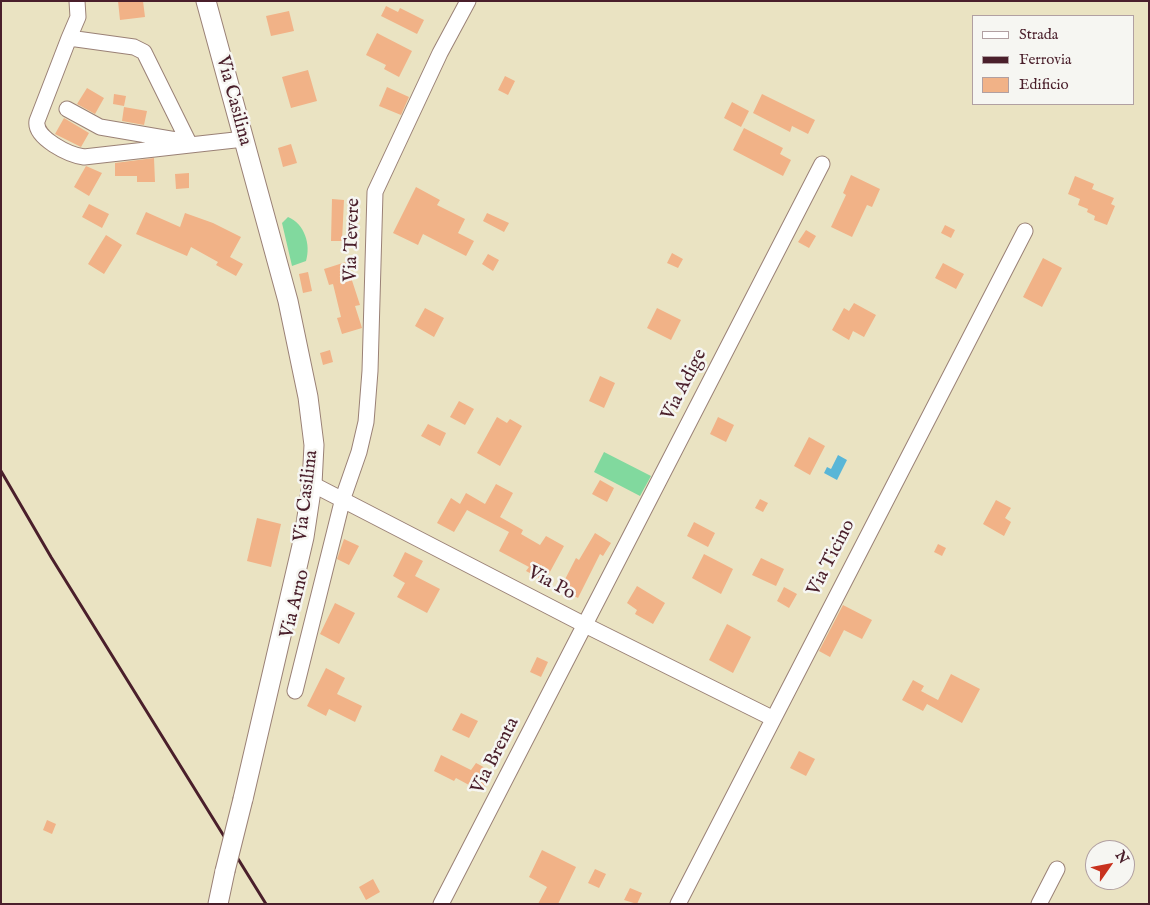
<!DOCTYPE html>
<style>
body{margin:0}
#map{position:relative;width:1150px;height:905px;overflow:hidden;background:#eae3c2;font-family:"IM FELL English",serif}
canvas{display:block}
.frame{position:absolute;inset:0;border:2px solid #4a1f2b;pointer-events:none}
.legend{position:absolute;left:972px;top:15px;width:162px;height:90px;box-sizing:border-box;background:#f6f6f2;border:1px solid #b1a0a2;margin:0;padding:6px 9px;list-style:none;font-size:15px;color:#4a1f2b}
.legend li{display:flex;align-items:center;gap:10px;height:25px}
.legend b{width:25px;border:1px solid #b1a0a2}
.north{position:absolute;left:1085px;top:840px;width:50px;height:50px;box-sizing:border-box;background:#f6f6f2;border:1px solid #b1a0a2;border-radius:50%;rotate:57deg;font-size:14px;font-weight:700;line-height:20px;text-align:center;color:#4a1f2b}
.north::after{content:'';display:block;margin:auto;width:18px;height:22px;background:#c8321e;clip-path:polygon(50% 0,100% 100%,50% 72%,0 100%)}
</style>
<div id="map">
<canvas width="1150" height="905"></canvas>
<div class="frame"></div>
<ul class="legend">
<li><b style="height:6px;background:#fff"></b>Strada</li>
<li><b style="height:6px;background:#4a1f2b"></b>Ferrovia</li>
<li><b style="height:14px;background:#f1b287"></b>Edificio</li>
</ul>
<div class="north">N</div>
</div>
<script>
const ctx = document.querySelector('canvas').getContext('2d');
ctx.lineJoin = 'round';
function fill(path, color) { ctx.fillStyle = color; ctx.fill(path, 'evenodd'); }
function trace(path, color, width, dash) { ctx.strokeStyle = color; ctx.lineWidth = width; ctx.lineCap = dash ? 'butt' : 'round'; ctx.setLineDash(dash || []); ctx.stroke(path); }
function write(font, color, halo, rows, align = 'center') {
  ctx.font = font + ' "IM FELL English",serif'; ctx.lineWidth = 5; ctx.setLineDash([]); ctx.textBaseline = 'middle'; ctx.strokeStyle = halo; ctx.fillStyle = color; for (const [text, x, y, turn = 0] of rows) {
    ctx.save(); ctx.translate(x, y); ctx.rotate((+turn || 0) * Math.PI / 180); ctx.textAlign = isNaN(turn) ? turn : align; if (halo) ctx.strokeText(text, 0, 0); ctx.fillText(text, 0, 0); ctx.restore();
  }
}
const green = new Path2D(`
 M288,217C305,224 311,245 306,261L292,266L282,223Z
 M604,452L651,476L640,496L594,472Z`);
const water = new Path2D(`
 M838,455L847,460L837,480L824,473L827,467L831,469Z`);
const building = new Path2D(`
 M118,1H143L145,17L120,20Z
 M386,6L398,12L400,8L424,20L417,34L381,16Z
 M289,11L294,31L271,36L266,16Z
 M377,33L412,51L399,77L384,69L386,65L366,55Z
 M308,70L317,101L291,108L282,77Z
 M505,76L515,81L508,95L498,90Z
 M387,87L409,97L401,115L379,106Z
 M87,88L104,98L95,114L77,104Z
 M114,94L126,96L124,106L113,104Z
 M762,94L815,120L808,134L792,126L790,132L753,113Z
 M732,102L749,111L741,127L724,118Z
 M124,107L147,111L144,125L122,121Z
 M64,118L89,133L81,147L55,134Z
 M744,128L783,148L780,154L791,160L783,176L733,150Z
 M291,144L297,163L283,167L278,148Z
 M154,158L155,182H137V176H115V163Z
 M86,166L102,173L89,196L74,187Z
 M189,173V188L176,189L175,174Z
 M851,175L880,189L872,207L867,205L852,237L831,227L846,195L843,193Z
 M1075,176L1094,184L1092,189L1114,198L1111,204L1115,206L1107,225L1094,220L1095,216L1087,212L1088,209L1078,205L1080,199L1068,194Z
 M416,187L440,200L437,205L465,219L458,233L474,241L466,256L423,234L418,245L393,233Z
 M332,199L344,200L342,241H331Z
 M89,204L109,214L102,228L82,217Z
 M146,212L180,227L185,213L213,223L241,237L230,257L243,264L236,276L216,265L218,262L191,247L187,256L136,234Z
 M487,213L509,223L504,232L483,221Z
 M945,225L955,230L951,238L941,233Z
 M806,230L816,236L809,248L798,242Z
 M106,235L122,245L104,274L88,264Z
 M672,253L683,259L678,268L667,263Z
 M488,254L499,260L493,271L482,264Z
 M1043,258L1062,268L1042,307L1023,297Z
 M346,262L360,305L355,306L362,328L342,334L337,318L341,317L333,284L329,285L324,269Z
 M943,263L964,274L956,289L935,278Z
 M308,272L312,291L303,293L299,274Z
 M854,303L876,315L864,337L853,331L849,340L832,330L844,308L849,311Z
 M425,308L444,318L434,337L415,326Z
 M657,308L681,320L671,340L647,328Z
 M330,350L333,362L323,365L320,353Z
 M600,376L615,383L604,408L589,401Z
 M459,401L474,409L465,425L450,417Z
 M497,417L507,423L510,419L522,426L500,466L477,453Z
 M718,417L734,425L726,442L710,434Z
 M428,424L446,433L440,446L421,436Z
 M809,437L825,446L810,475L794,466Z
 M600,480L614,488L607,502L592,494Z
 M496,484L513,493L500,517L523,530L521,534L540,545L546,536L564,546L545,581L526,571L529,567L499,551L509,532L467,510L454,532L437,523L451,498L460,504L466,493L485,504Z
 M760,499L768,503L763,512L755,508Z
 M996,500L1011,508L1005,518L1011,522L1004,536L983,524Z
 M257,518L281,524L271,567L247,561Z
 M694,522L715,533L708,547L687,536Z
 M595,533L611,543L603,556L600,554L578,598L560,589L576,558L579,560Z
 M344,539L359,546L349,565L337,559Z
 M938,544L946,548L942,556L934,552Z
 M405,552L423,561L415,576L440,589L427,613L397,597L405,583L393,576Z
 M704,554L733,569L721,594L692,578Z
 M761,558L784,569L776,586L752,575Z
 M637,586L665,603L653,624L635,614L637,610L627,603Z
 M784,587L797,594L789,608L777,601Z
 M335,603L355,613L339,644L320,634Z
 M843,605L872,620L862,639L844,630L830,657L819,651Z
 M727,624L751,637L733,673L709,660Z
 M537,657L548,662L541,677L530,672Z
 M326,668L345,678L337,694L362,706L355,722L329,709L326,716L307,706Z
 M951,674L980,689L962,723L927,704L923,711L902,700L913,680L924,686L921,691L938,700Z
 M461,713L478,721L469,738L452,730Z
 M799,751L815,759L806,776L790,768Z
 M441,755L471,770L476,763L493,772L482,792L456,778L454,781L434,771Z
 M47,820L56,824L52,834L43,830Z
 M542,850L576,867L558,904H538L547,887L529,877Z
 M595,869L606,874L599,888L588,883Z
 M373,879L380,892L366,900L359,887Z
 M630,888L642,893L637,904L624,900Z`);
const minor = new Path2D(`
 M69,38L78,17L77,1
 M67,109L100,127L182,141
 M190,145L84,157C69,155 34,138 37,121L69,38L134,47L144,52L190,145L244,139
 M312,484L583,624L772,718
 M295,691L343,498L359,452L366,422L370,371L375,192L440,53L468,1
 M441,904L822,164
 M678,904L1025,231
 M1039,904L1057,869`);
const major = new Path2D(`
 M206,1L288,301L308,397L314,445L312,484L304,537L243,799
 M218,904L225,871`);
const rail = new Path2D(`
 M1,471L51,557L266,904`);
const majorBridge = new Path2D(`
 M225,871L243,799`);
const streetNames = [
 ["Via Casilina",233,101,75],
 ["Via Tevere",353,240,-88],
 ["Via Adige",685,385,-63],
 ["Via Casilina",307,496,-83],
 ["Via Ticino",832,558,-63],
 ["Via Po",551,584,28],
 ["Via Arno",296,604,-76],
 ["Via Brenta",496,756,-63]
];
fill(green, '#81d99e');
fill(water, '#59b6d7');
fill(building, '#f1b287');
trace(minor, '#9a8176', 17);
trace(major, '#9a8176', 21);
trace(minor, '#fff', 15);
trace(major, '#fff', 19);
trace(rail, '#4a1f2b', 3);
trace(majorBridge, '#9a8176', 21, []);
trace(majorBridge, '#fff', 19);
write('19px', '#4a1f2b', '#f6f6f2', streetNames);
</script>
